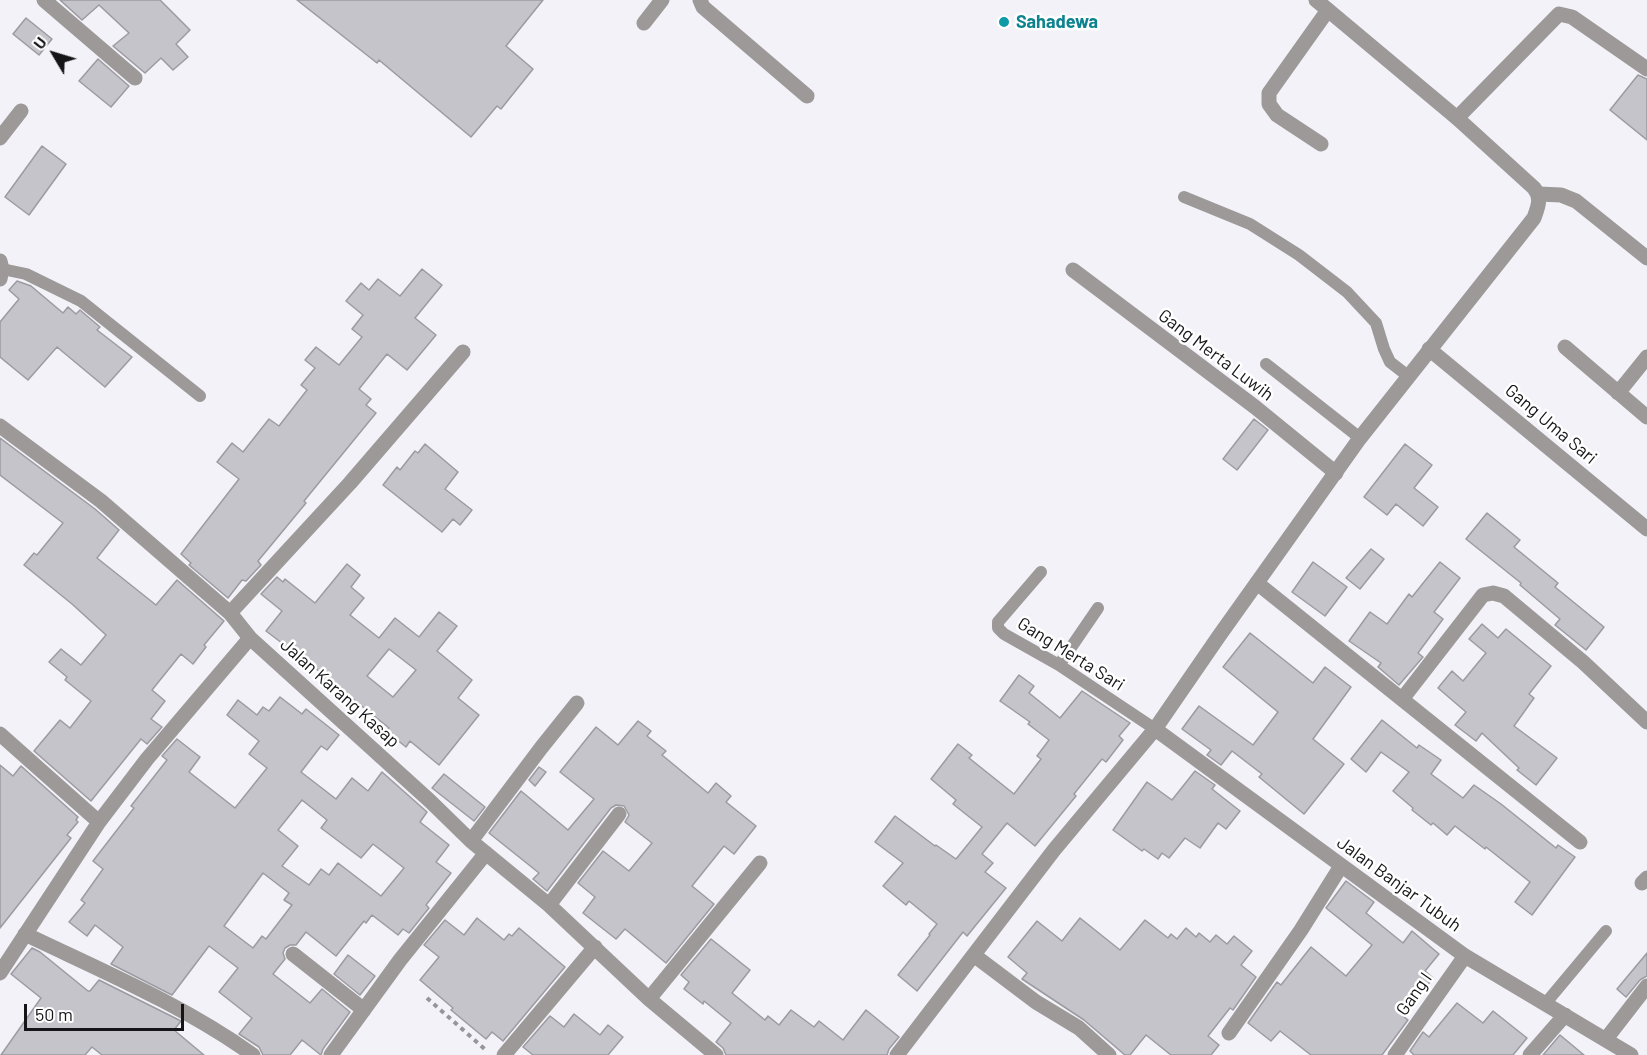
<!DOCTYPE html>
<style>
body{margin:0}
#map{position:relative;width:1647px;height:1055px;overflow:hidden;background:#f2f2f8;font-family:Barlow,sans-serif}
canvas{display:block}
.north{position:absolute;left:24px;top:24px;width:60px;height:60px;-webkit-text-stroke:4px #fff;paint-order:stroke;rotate:308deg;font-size:16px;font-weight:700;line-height:24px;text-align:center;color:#151517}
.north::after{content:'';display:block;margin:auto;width:21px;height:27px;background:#151517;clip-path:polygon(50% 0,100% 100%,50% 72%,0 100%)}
.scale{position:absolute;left:24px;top:1004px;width:160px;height:27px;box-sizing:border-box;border:3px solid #151517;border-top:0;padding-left:8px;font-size:18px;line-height:21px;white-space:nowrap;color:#151517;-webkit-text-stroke:4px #fff;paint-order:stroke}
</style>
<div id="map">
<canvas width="1647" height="1055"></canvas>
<div class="north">U</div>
<div class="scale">50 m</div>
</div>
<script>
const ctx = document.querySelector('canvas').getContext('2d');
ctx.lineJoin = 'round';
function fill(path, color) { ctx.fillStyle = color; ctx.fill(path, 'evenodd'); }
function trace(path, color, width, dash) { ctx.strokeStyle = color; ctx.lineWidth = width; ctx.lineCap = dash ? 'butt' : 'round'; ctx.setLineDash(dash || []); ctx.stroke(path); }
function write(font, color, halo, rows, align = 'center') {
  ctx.font = font + ' Barlow,sans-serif'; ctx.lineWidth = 5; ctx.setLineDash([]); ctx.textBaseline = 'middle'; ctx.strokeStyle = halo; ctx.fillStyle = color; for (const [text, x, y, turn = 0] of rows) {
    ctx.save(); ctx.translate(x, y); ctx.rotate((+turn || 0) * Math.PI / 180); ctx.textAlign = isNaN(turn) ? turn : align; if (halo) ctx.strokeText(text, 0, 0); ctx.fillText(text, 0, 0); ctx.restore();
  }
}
const building = new Path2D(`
 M60,0H160L190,30L176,44L188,57L173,70L161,58L145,73L113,46L129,33L99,5L82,20Z
 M297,0H543L506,46L533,69L501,109L497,106L471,137L379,60L377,63Z
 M26,18L52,39L39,55L13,34Z
 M98,59L129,86L111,107L79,81Z
 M1638,75L1647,79V140L1610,110Z
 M42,146L66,164L29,215L5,197Z
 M422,269L442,285L415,318L436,335L407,370L387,354L359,389L371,399L366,405L376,413L304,501L306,503L258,561L261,565L246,581L242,580L228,598L189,565L191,563L181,554L239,479L217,462L232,443L243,452L269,419L279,426L307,390L301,385L315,368L305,360L316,347L339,365L362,337L352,329L363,315L346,301L361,283L369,290L378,279L400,296Z
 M17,281L31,286L63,313L68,307L76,314L80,310L100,327L97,330L132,357L105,387L57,347L28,380L0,357V322L19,299L9,290Z
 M1254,419L1268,430L1237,470L1223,459Z
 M0,438L95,509L119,530L97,558L156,605L177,580L224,621L204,645L206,647L193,664L181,654L152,690L165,701L151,719L162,727L147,744L141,739L91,801L34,751L60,720L70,728L91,701L65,680L67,677L49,662L61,649L81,665L106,635L72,604L24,565L34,553L37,555L63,523L0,475Z
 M425,444L458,472L445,489L472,510L460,525L453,519L442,532L383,485L397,467L400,470L415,451L418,453Z
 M1405,444L1432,465L1414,488L1438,507L1423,526L1396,504L1387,515L1364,497Z
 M1487,513L1520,540L1514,547L1558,583L1555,587L1604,627L1586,650L1555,625L1560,619L1520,585L1521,583L1466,539Z
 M1371,549L1384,559L1360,589L1346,578Z
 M1313,562L1347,587L1325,616L1292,592Z
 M1440,562L1460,578L1434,612L1443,619L1418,653L1423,657L1399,685L1378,667L1381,663L1349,641L1370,612L1387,624L1409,594L1412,597Z
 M347,564L360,575L351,587L364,598L350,615L379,638L395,618L419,637L439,612L457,626L437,651L472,680L458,698L479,715L439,765L410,741L406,747L386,731L389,728L348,695L346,697L322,678L324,675L266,631L282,611L261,594L277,577L283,582L285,579L315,603ZM389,649L416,670L393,697L367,676Z
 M1482,624L1498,638L1506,629L1551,666L1529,694L1534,698L1514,726L1557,758L1536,785L1517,770L1519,768L1482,733L1476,741L1455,725L1466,712L1438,688L1452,671L1463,681L1486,653L1469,639Z
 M1250,633L1313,683L1325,667L1351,687L1313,739L1344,764L1304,814L1259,777L1262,774L1232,751L1221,765L1207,755L1211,750L1182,729L1199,706L1253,745L1278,712L1223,667Z
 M1019,675L1034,686L1029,693L1060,718L1082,691L1130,723L1119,736L1123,740L1106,762L1102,759L1074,794L1076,796L1035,846L1007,823L982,854L993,863L985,872L1006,888L967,936L963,932L917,991L898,975L930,935L929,934L937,924L909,901L906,905L883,886L903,863L875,842L895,816L935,846L936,845L956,859L982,827L953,804L956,800L931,779L958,744L972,755L969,758L1014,794L1041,759L1037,756L1049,740L1028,724L1030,722L1000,701Z
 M280,697L302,714L306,709L339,735L327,750L321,746L301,772L336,799L352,778L368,791L382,772L427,812L420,822L449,845L436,862L451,873L426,905L429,908L409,933L403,929L398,935L372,915L366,923L364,921L336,956L306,932L296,945H290L285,948L283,953L285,959L273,974L310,1003L322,989L350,1012L323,1049L321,1055L302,1040L290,1055H263L259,1047L239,1034L252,1018L219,992L238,968L209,946L172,995L111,964L123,947L95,925L87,936L69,922L85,903L81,900L103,869L93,861L134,808L131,806L167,760L162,756L177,739L200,757L189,772L235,808L267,768L249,754L259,741L227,715L238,700L257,715L263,707L269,711ZM302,800L327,820L321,828L361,858L373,844L404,868L381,896L338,863L329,875L321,869L309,885L282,866L298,846L278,830ZM263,873L289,893L284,900L292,905L266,939L262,936L253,948L224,926Z
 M1382,720L1417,748L1419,745L1441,760L1431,774L1463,798L1474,785L1501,804L1556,848L1558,845L1575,857L1532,915L1515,902L1530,882L1486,847L1485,849L1455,826L1447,835L1433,823L1431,825L1412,810L1413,808L1393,791L1409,772L1381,752L1366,772L1351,759Z
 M638,721L651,731L647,736L666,751L662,755L708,793L716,783L731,796L726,802L756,826L734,854L724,846L692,886L714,904L666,963L625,929L616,939L583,913L595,897L578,883L603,851L629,871L652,843L625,822L629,815L624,806L616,805L611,808L547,891L533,879L539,873L489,833L521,791L568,830L594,799L560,772L596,727L618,745Z
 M0,765L13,776L21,766L78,817L76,820L78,822L67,835L71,838L0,928Z
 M539,767L546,772L535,786L529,780Z
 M1195,771L1215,785L1212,789L1240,811L1226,829L1218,823L1200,848L1185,838L1169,858L1162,853L1158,859L1144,849L1142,851L1113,830L1147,782L1172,800Z
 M444,774L485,807L474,821L432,788Z
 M1346,881L1374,902L1366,913L1403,943L1412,931L1439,954L1425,971L1433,978L1403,1016L1408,1020L1382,1055H1311L1280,1031L1271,1041L1248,1023L1277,982L1281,985L1311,947L1346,976L1372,945L1326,908Z
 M477,918L504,940L509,934L512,936L519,928L565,967L503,1041L492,1032L486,1039L451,1010L453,1008L420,980L439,957L424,945L445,920L464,935Z
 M1080,918L1120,950L1145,920L1168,938L1171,934L1177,939L1186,928L1196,937L1199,933L1210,942L1216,935L1227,944L1234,936L1252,951L1241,965L1256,977L1233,1010L1230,1008L1208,1036L1219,1045L1211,1055H1171L1146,1035L1130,1055H1125L1084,1020L1022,979L1027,973L1008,957L1037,921L1062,941Z
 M711,939L750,970L732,993L765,1020L768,1016L779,1025L791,1010L814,1027L819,1021L843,1040L866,1010L899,1037L889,1049L887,1055H726L723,1048L716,1042L731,1023L704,1001L703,1004L684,989L689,982L681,975Z
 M32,948L40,952L88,991H90L99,980L181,1021L174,1030L204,1055H102L92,1047L85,1055H1L41,998L11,974Z
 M1647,953V976L1640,980L1626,997L1617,989Z
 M348,955L375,976L360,995L334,974Z
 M1457,1003L1483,1023L1493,1011L1527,1038L1513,1055H1414L1410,1051L1423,1032L1429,1037Z
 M574,1014L600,1035L608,1025L623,1037L608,1055H533L523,1047L550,1016L564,1027Z
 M1560,1035L1584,1055H1543Z`);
const path = new Path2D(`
 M427,998L487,1051`);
const service = new Path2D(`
 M1184,197L1250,224L1299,255L1347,292L1376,323L1384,349L1390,362L1408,376
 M2,269L26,274L81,301L200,396
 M1266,364L1360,438
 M1041,572L998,622V628L1004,634L1059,665L1155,729
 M1059,665L1098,608
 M1545,1004L1606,931`);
const minor = new Path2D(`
 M44,0L135,78
 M700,0L703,7L807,96
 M644,23L662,0
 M1457,118L1559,14L1572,17L1647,69
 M0,138L21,111
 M1321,144L1277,115L1269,104V93L1328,10
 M1539,194L1561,195L1576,201L1647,258
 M0,261L2,269L0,279
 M1073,270L1255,407L1336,473
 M1565,347L1647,417
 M1429,349L1647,529
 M1618,393L1647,357
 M0,426L101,501L230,613L250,638
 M1257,583L1580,842
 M230,613L350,483L463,352
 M1403,698L1483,595L1493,593L1504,596L1583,662L1647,722
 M1155,729L1465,956L1631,1055
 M0,734L99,822
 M471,841L541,748L577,703
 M1642,883L1647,878
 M549,905L619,814
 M25,934C102,971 183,1005 253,1055
 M293,954L364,1010
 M975,956L1036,1002L1079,1028L1109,1055
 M0,973L99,822L147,759L250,638L430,801L471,841L549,905L649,999L716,1055
 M649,999L760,863
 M1229,1033L1301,930L1341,866
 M1606,1039L1647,986
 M331,1055L400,960L486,853
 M504,1055L595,947
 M1395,1055L1465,956
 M1530,1055L1565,1015`);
const tertiary = new Path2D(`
 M897,1055L1054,850L1155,729L1219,636L1360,438L1534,218C1538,207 1542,198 1534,188L1457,118L1316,0`);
const markers = [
 [1004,22,6,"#0f9aa8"]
];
const cultureNames = [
 ["Sahadewa",1016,22]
];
const streetNames = [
 ["Gang Merta Luwih",1216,355,37],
 ["Gang Uma Sari",1551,424,40],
 ["Gang Merta Sari",1071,654,32],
 ["Jalan Karang Kasap",340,693,42],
 ["Jalan Banjar Tubuh",1399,884,36],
 ["Gang I",1414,994,-55]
];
fill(building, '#c4c4ca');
trace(building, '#9b9ba1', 1.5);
trace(path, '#96969a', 4, [4.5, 4.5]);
trace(service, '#9c9998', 12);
trace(minor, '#9c9998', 15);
trace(tertiary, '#9c9998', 15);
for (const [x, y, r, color] of markers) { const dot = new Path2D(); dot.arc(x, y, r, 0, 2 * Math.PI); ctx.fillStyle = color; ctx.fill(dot); trace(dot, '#fff', 2); }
write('bold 18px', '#0d838f', '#fff', cultureNames, 'left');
write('18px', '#151517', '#fff', streetNames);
</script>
